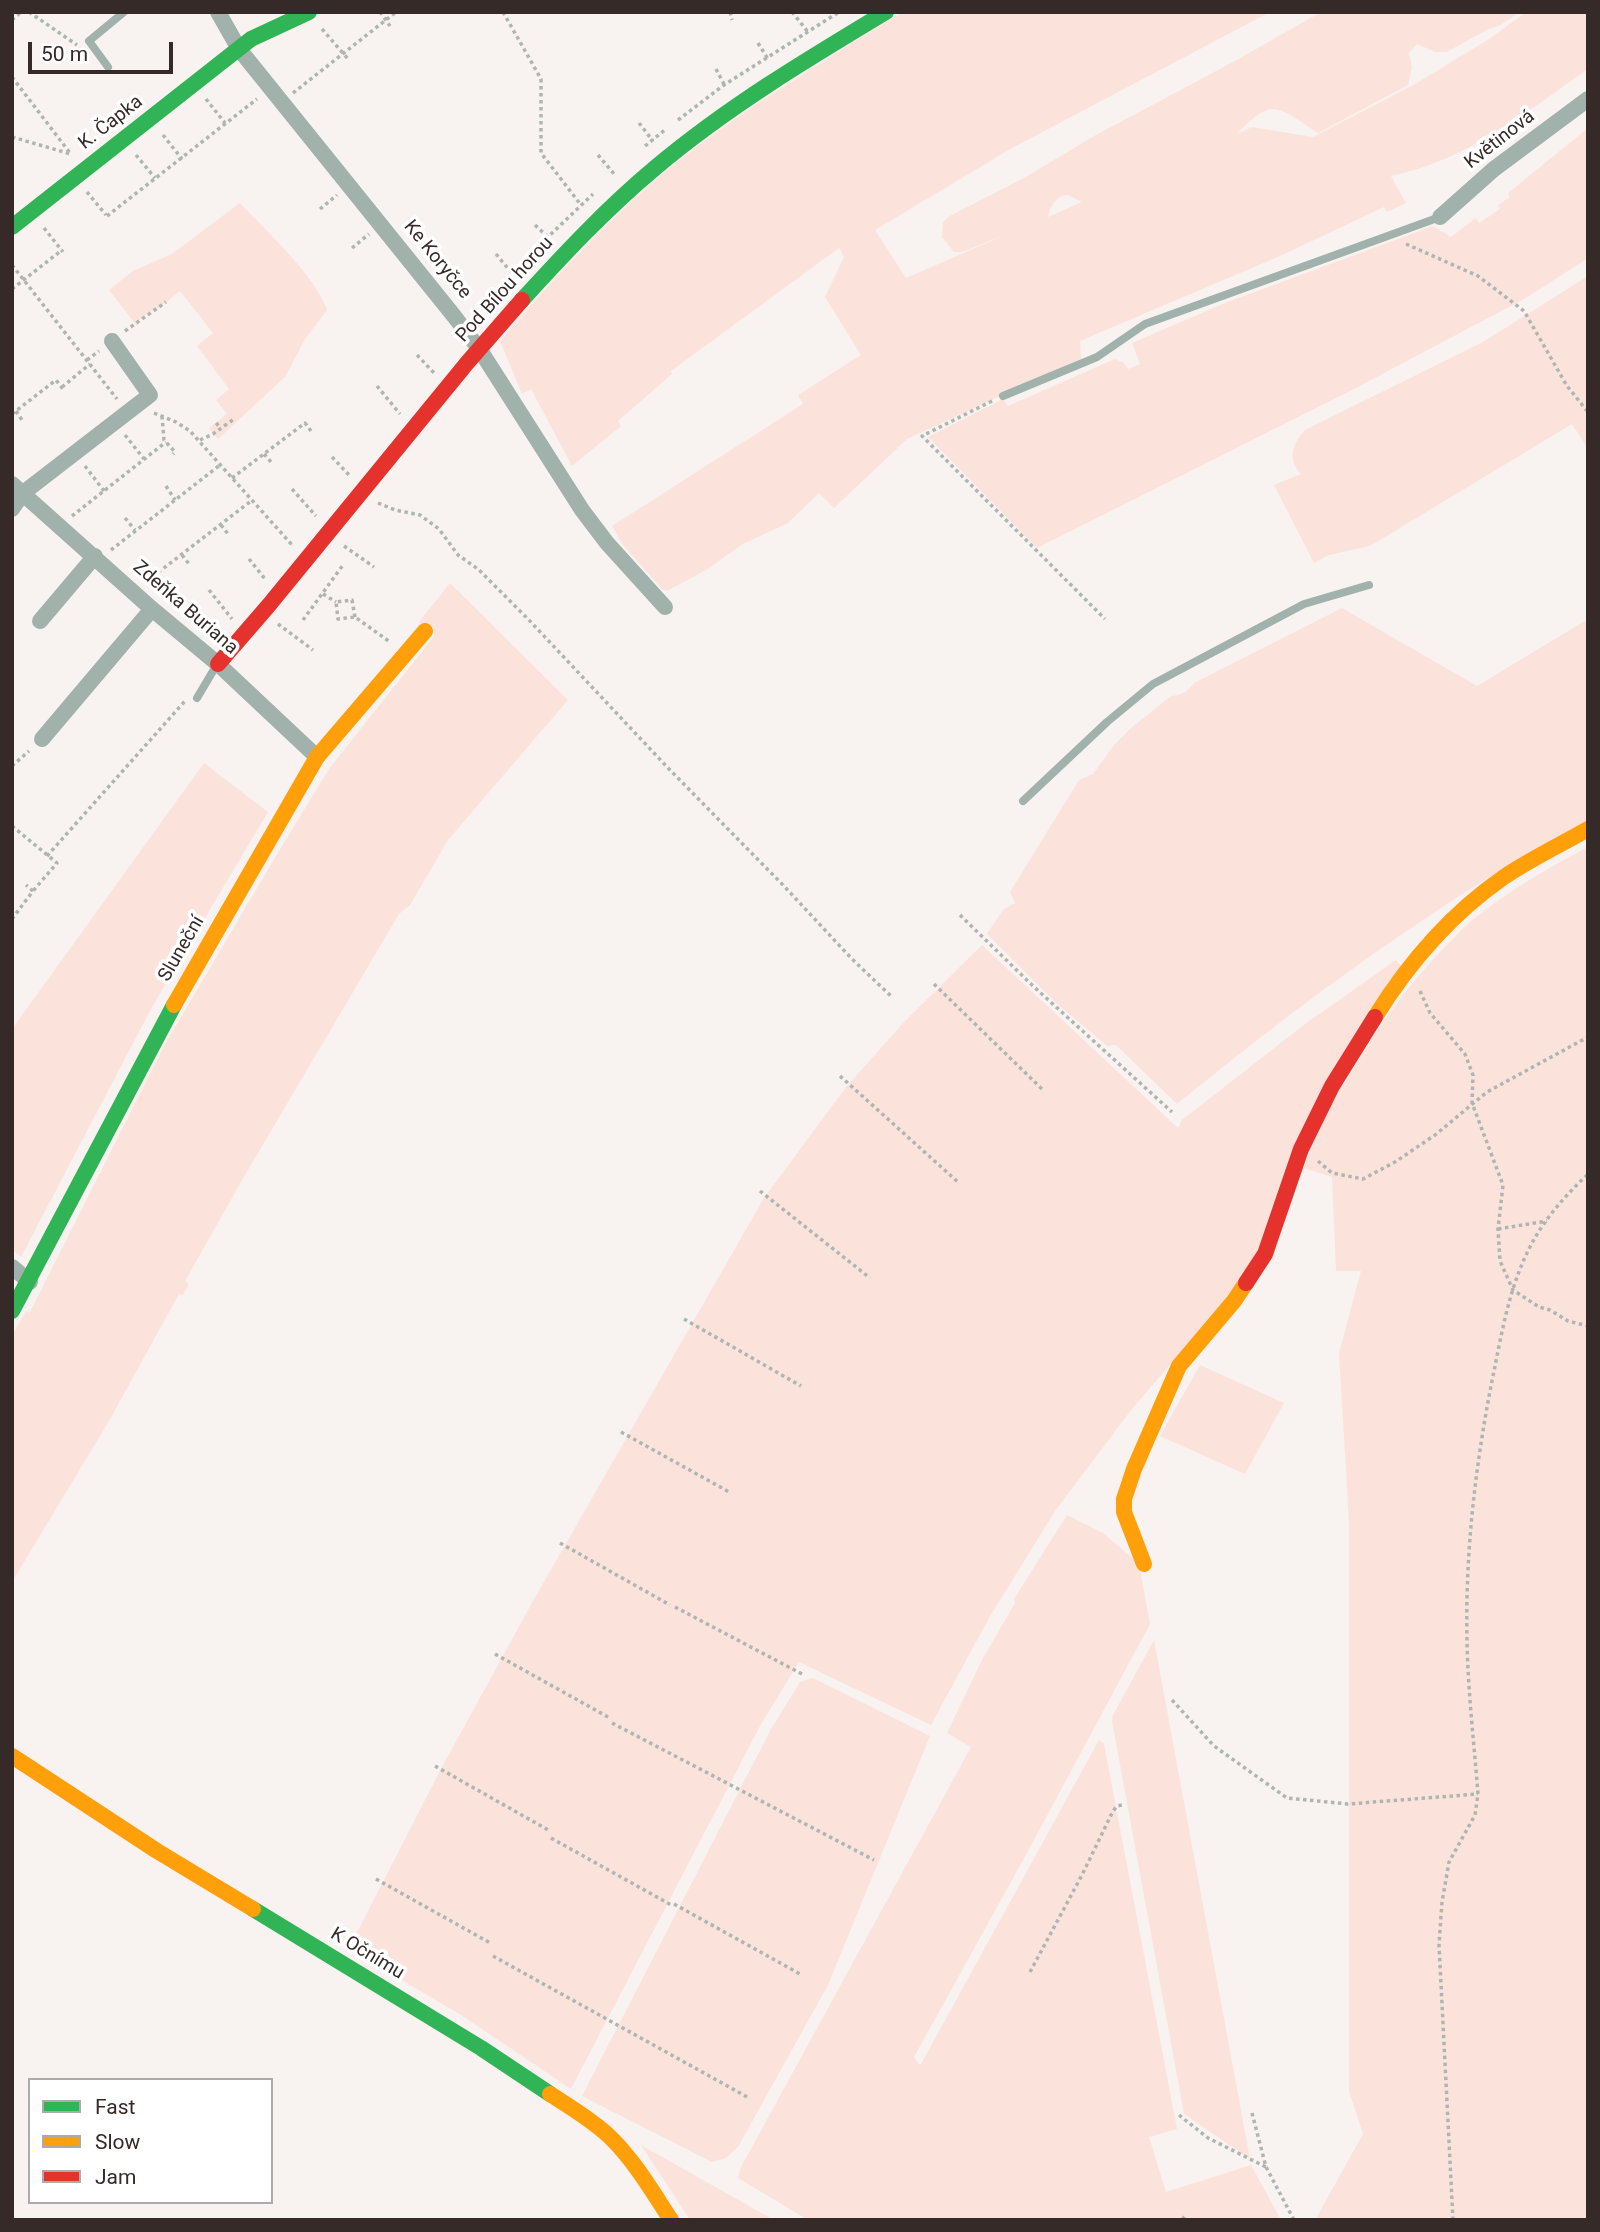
<!DOCTYPE html>
<meta charset="utf-8">
<style>
body{margin:0}
#map{position:relative;width:1600px;height:2232px;overflow:hidden;background:#f8f2f0;font-family:Roboto,sans-serif}
canvas{display:block}
.frame{position:absolute;inset:0;border:14px solid #352a27;pointer-events:none}
.legend{position:absolute;left:28px;top:2078px;width:245px;height:126px;box-sizing:border-box;background:#fff;border:2px solid #aeaaa9;margin:0;padding:9px 12px;list-style:none;font-size:21px;color:#352a27}
.legend li{display:flex;align-items:center;gap:14px;height:35px}
.legend b{width:35px;border:2px solid #aeaaa9}
.scale{position:absolute;left:28px;top:42px;width:145px;height:32px;box-sizing:border-box;border:4px solid #352a27;border-top:0;padding-left:9px;font-size:21px;line-height:24px;white-space:nowrap;color:#352a27;-webkit-text-stroke:5px #fff;paint-order:stroke}
</style>
<div id="map">
<canvas width="1600" height="2232"></canvas>
<div class="frame"></div>
<ul class="legend">
<li><b style="height:9px;background:#30b455"></b>Fast</li>
<li><b style="height:9px;background:#ff9f0a"></b>Slow</li>
<li><b style="height:9px;background:#e5322d"></b>Jam</li>
</ul>
<div class="scale">50 m</div>
</div>
<script>
const ctx = document.querySelector('canvas').getContext('2d');
ctx.lineJoin = 'round';
function fill(path, color) { ctx.fillStyle = color; ctx.fill(path, 'evenodd'); }
function trace(path, color, width, dash) { ctx.strokeStyle = color; ctx.lineWidth = width; ctx.lineCap = dash ? 'butt' : 'round'; ctx.setLineDash(dash || []); ctx.stroke(path); }
function write(font, color, halo, rows, align = 'center') {
  ctx.font = font + ' Roboto,sans-serif'; ctx.lineWidth = 7; ctx.setLineDash([]); ctx.textBaseline = 'middle'; ctx.strokeStyle = halo; ctx.fillStyle = color; for (const [text, x, y, turn = 0] of rows) {
    ctx.save(); ctx.translate(x, y); ctx.rotate((+turn || 0) * Math.PI / 180); ctx.textAlign = isNaN(turn) ? turn : align; if (halo) ctx.strokeText(text, 0, 0); ctx.fillText(text, 0, 0); ctx.restore();
  }
}
const green = new Path2D(`
 M903,12H1270L1012,148L875,230L906,278L1005,235L962,252H954L942,237L943,223L948,217L1022,179L1096,135L1235,61L1321,12H1520L1499,26L1488,29L1447,52H1435L1417,44L1409,53L1412,67L1408,85L1318,133C1277,107 1273,96 1237,134L1252,127L1313,137L1417,83L1489,39L1526,12H1588V69C1527,112 1465,161 1391,176L1406,203L1387,212L1384,207L1280,256L1080,341L1081,359L907,439L834,508L819,493L788,523L741,545L708,569L667,591L662,589L623,545L612,526L803,404L798,395L861,355L825,297L844,257L839,248L671,371L672,374L618,421L621,426L572,466L531,389L522,394L500,341C563,268 631,193 710,137C772,92 838,52 903,12ZM1068,195L1082,202L1048,217C1050,206 1056,196 1068,195Z
 M1588,128V258L1526,298L1352,390L1037,548L928,437L1003,399L1008,406L1115,359L1124,363L1128,369L1140,364L1132,343L1225,303L1433,226L1451,237L1476,218L1479,223L1500,209L1498,205L1510,197L1508,193Z
 M240,203C266,231 315,275 327,310L305,339L285,377L218,439L209,428L227,414L216,400L229,389L197,346L213,333L180,291L155,311L153,310L137,321L139,324L137,326L109,290L133,271L172,254Z
 M1588,276V449L1572,424L1370,546L1329,555L1314,563L1274,485L1301,474C1287,459 1292,444 1305,430L1483,342Z
 M450,583L568,700L448,840L410,905L399,914L245,1175L185,1281L189,1284L183,1295L179,1294L109,1421L12,1582V1336L26,1311L30,1312L164,1046L279,851L329,769L435,635L419,622Z
 M1342,608L1477,686L1588,619V820C1441,899 1306,999 1177,1104L1116,1045L1107,1046L1055,1002L987,934L1003,910L1015,903L1010,892L1079,780L1093,774L1114,745L1131,728L1171,696C1181,696 1188,691 1194,683Z
 M204,763L268,812L152,1007L21,1257L12,1249V1029Z
 M1588,847V2220H1315L1363,2134L1349,2091V1521L1339,1353L1361,1271H1336L1332,1177L1303,1168C1338,1088 1383,1011 1444,948C1452,940 1461,930 1470,922C1506,893 1547,868 1588,847Z
 M982,945L1178,1128L1182,1120L1305,1024L1396,960L1402,967L1254,1262L1215,1312L1132,1409L1055,1511L989,1618L931,1725L799,1662L760,1726L571,2089L461,2015L354,1952L351,1944L442,1767L533,1601L764,1198L846,1087L906,1020Z
 M1200,1365L1284,1403L1245,1474L1160,1436Z
 M1067,1515L1103,1533L1139,1564L1150,1624L1027,1853L914,2057L919,2064H921L1099,1740L1104,1744L1177,2129L1149,2137L1166,2192L1251,2165L1281,2220H808L738,2178L741,2167L971,1747L947,1733L982,1660L1015,1603L1014,1599Z
 M1154,1640L1250,2159L1184,2114L1112,1721L1113,1715Z
 M813,1678L930,1736L828,1985L738,2147L726,2158L712,2162L582,2096L770,1731L800,1682Z
 M641,2145L774,2220H690Z`);
const path = new Path2D(`
 M29,12L77,45
 M380,12L390,26
 M503,12L541,79V153L581,205
 M730,12L732,20
 M792,12L808,32
 M12,20L21,12
 M322,29L348,59
 M758,43L768,59
 M716,69L725,86
 M12,77L70,153
 M293,93L396,12
 M206,99L225,123
 M678,120L724,85L839,12
 M639,123L653,141
 M163,135L182,159
 M12,137L71,154
 M645,146L666,129
 M136,155L155,178
 M598,155L615,175
 M87,192L106,215
 M320,209L337,195
 M107,216L257,99
 M535,225L549,238
 M44,228L63,252
 M1406,244L1478,276L1524,311L1567,386L1588,412
 M352,248L369,234
 M496,254L515,277
 M12,265L117,399
 M518,271L548,237L593,194
 M12,289L62,250
 M125,331L166,302
 M417,355L435,374
 M87,360L99,351
 M377,386L400,414
 M62,387L90,364
 M992,401L922,436L1105,619
 M16,411L22,420
 M154,413L176,422L190,431L293,546
 M12,414L56,380L63,389
 M162,416L164,440L175,452L173,454
 M216,423L221,428
 M125,435L144,459
 M200,440L213,434L234,419
 M264,454L272,463
 M332,457L350,476
 M85,466L104,491
 M232,478L305,423L311,431
 M166,486L175,500
 M292,489L316,516
 M378,503L395,510L420,515L439,529L458,555L478,569L528,619L669,769L783,885L852,959L893,998
 M72,516L166,442
 M125,518L135,530
 M221,525L228,534
 M344,546L374,567
 M111,550L220,465
 M182,555L189,564
 M249,559L265,579
 M147,581L251,501
 M209,590L232,619
 M323,594L336,602
 M355,617L352,600L336,602L338,619L355,617L390,642
 M303,620L343,565
 M278,624L313,650
 M12,766L29,751
 M12,826L57,863L33,891
 M47,856L185,701
 M960,915L1033,986L1172,1112
 M12,919L33,891L26,885
 M934,984L1044,1091
 M1420,991L1430,1013L1465,1054L1473,1075L1472,1103L1503,1185L1498,1229L1500,1261L1513,1290L1539,1307L1550,1310L1568,1321L1588,1326
 M840,1076L959,1183
 M1318,1161L1332,1173L1363,1179L1395,1162L1435,1135L1487,1092L1588,1037
 M760,1191L870,1278
 M1498,1229L1547,1221
 M684,1319L801,1386
 M621,1432L731,1493
 M560,1543L670,1605
 M675,1607L802,1674
 M495,1654L608,1717
 M1172,1700L1214,1746L1287,1798L1348,1804L1478,1794
 M612,1723L874,1860
 M435,1766L550,1831
 M551,1838L673,1906
 M376,1879L492,1944
 M674,1904L800,1974
 M493,1956L749,2098
 M1030,1972L1082,1875L1113,1811L1117,1806L1122,1805
 M1252,2113L1266,2167L1294,2220
 M1179,2115L1208,2138L1266,2167
 M1182,2217L1186,2220
 M1453,2220L1439,1945L1442,1902L1449,1862L1475,1815L1478,1794C1474,1743 1468,1692 1467,1641C1465,1551 1476,1459 1494,1371C1502,1331 1510,1286 1529,1249C1543,1220 1565,1196 1588,1174`);
const lane = new Path2D(`
 M108,67L89,41L124,12
 M1003,396L1097,357L1145,324L1440,217
 M197,698L216,666
 M1023,801L1107,722L1153,684L1304,604L1369,585`);
const street = new Path2D(`
 M218,12L239,49L454,316L480,350L582,510L607,543L665,607
 M1440,217L1494,169L1588,99
 M12,484L152,609L218,664L317,757
 M12,509L23,493L150,395L112,341
 M40,621L95,556
 M42,739L152,609
 M12,1267L30,1282`);
const fast = new Path2D(`
 M12,227L251,39L309,12
 M522,300C564,254 607,208 655,168C726,108 806,60 886,12
 M12,1311L174,1005
 M253,1909L481,2048L550,2094`);
const slow = new Path2D(`
 M174,1005L317,757L425,631
 M1375,1017C1408,964 1452,913 1504,877C1531,859 1560,845 1588,829
 M1144,1564L1124,1512V1499L1134,1469L1179,1366L1234,1301L1246,1283
 M12,1756L157,1851L253,1909
 M550,2094C570,2107 591,2119 609,2136C634,2160 652,2191 671,2220`);
const jam = new Path2D(`
 M218,664L269,605L467,363L522,300
 M1246,1283L1265,1254L1301,1149L1332,1086L1375,1017`);
const streetNames = [
 ["K. Čapka",111,123,-38],
 ["Květinová",1500,140,-38],
 ["Ke Koryčce",437,260,51],
 ["Pod Bílou horou",505,290,-48],
 ["Zdeňka Buriana",185,608,41],
 ["Sluneční",182,949,-60],
 ["K Očnímu",367,1954,31]
];
fill(green, '#fbe3db');
trace(path, '#afb6b2', 3.5, [3.5, 3.5]);
trace(lane, '#a1b2ad', 8);
trace(street, '#a1b2ad', 16);
trace(fast, '#30b455', 16);
trace(slow, '#ff9f0a', 16);
trace(jam, '#e5322d', 16);
write('19px', '#352a27', '#fff', streetNames);
</script>
